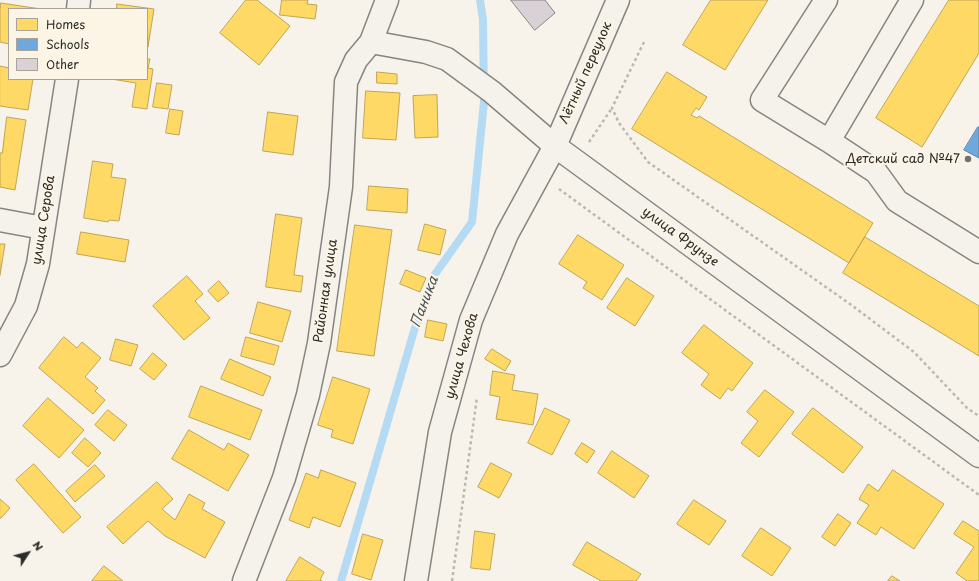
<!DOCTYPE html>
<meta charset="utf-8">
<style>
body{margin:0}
#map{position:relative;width:979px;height:581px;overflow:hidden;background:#f7f3ea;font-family:"Playpen Sans",sans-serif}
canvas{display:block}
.legend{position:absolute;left:8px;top:8px;width:140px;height:72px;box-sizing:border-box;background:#fcf5e5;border:1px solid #a8a49b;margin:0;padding:5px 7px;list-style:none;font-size:12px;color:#2b2b2b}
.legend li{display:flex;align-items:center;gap:8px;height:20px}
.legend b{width:20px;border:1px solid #a8a49b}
.north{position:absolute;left:8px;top:533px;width:40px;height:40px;-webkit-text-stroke:3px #fcf5e5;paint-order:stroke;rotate:54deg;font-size:11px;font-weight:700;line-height:16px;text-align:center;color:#2b2b2b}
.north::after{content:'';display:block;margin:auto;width:14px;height:18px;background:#2b2b2b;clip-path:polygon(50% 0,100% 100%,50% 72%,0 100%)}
</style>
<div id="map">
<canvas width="979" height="581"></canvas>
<ul class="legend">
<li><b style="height:11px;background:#ffd966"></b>Homes</li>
<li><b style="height:11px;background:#6fa8dc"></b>Schools</li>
<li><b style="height:11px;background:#d9d1d6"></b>Other</li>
</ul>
<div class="north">N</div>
</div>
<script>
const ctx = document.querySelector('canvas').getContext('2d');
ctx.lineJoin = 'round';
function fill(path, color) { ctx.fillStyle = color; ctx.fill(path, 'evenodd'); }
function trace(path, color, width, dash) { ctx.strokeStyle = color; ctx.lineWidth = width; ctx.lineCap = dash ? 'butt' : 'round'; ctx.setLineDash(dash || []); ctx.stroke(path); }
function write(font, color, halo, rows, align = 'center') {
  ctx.font = font + ' "Playpen Sans",sans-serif'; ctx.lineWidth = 4; ctx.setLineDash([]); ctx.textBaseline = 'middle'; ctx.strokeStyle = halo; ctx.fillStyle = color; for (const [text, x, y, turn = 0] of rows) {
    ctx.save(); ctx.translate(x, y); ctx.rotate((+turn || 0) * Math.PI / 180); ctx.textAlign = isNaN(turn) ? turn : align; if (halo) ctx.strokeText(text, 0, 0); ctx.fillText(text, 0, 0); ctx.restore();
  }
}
const homes = new Path2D(`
 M246,0H257L290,26L259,65L220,33Z
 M282,0H308L307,4L317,5L315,19L280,15Z
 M711,0H768L725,70L683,45Z
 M949,0H979V53L922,147L876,118Z
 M1,3L41,9H9V44L0,42V11Z
 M117,4L154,9L148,47L147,9H117Z
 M147,59H150L148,68L153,69L147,109L132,107L136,83L111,79H147Z
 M0,66L9,68V79H33L28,110L0,106Z
 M377,72L397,74V84L377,83Z
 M667,72L707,97L699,110L696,108L691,115L697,118L699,116L873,223L849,263L632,129Z
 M157,83L172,85L168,109L153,107Z
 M366,91L400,93L396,140L363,138Z
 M437,95L438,137L415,138L413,96Z
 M170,109L183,111L179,135L166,133Z
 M268,112L298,116L293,155L263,151Z
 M7,117L26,120L15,190L0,187V153H2Z
 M93,161L113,164L111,177L126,179L119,221L109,220L108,222L84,218Z
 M369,186L408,189L407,213L367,210Z
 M276,214L302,218L294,275L303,276L301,292L266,287Z
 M425,224L446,230L440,255L418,250Z
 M355,225L392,230L374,356L337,351Z
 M81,232L129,240L125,262L77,254Z
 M578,235L624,265L602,300L583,288L587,282L559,264Z
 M865,237L979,306V356L843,273Z
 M0,244H5L0,275Z
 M406,270L426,278L420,292L400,284Z
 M187,276L203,294L195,301L210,318L184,340L153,306Z
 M627,278L654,296L635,326L607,308Z
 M219,281L229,293L218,302L208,291Z
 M258,302L291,311L282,342L250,333Z
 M428,320L447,324L443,341L425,337Z
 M704,325L753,363L732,391L728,388L720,399L701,385L709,374L682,353Z
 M64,337L77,348L82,342L101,358L85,377L98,388L95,391L105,400L93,414L39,368Z
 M246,337L279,346L274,365L241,356Z
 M116,339L138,345L131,366L110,360Z
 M492,349L511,361L505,371L485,359Z
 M153,353L167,365L154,380L140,369Z
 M230,359L271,377L263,396L221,379Z
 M493,371L515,375L512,390L538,394L533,425L496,419L500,397L490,395Z
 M333,377L370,389L353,444L331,437L333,430L318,425Z
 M201,386L262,410L250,440L189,417Z
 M765,390L794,412L759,457L741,443L758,421L747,412Z
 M48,398L84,430L59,458L23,426Z
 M545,408L570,420L552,455L528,443Z
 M813,408L863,447L843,473L792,434Z
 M108,410L127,425L114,441L95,425Z
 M189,430L224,450L228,443L249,455L228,491L172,459Z
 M85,438L101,453L88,467L72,453Z
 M582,443L595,451L587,463L575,454Z
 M612,451L649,476L634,498L598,473Z
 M491,463L512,474L499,498L478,487Z
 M34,464L81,517L63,533L16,480Z
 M95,465L105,476L75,502L66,491Z
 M321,470L356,483L340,527L313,517L309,528L289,520L306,473L318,478Z
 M893,470L944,504L914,549L881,527L876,535L857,523L869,505L859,499L868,484L878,491Z
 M157,482L173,499L162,509L175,520L189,494L205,503L202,509L225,522L205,558L165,536L148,521L123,544L107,527Z
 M0,499L10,508L1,518H0Z
 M694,500L726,521L709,545L677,524Z
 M838,514L851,523L835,546L822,537Z
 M963,521L979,531V581H967L956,573L974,547L954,534Z
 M761,528L791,548L772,576L742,556Z
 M475,531L495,534L490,570L471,568Z
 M363,534L383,540L371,580L352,574Z
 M587,542L641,574L636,581H601L573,565Z
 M300,557L324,572L320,580L322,581H286Z
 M104,566L123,581H92Z
 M892,576L900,581H888Z`);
const schools = new Path2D(`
 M978,127H979V158L964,150Z`);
const stream = new Path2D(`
 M341,581L414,331L433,277L472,222L484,102L483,20L480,0`);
const building = new Path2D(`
 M511,0H545L555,13L535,30Z`);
const path = new Path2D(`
 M644,42L612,108L619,123L648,162L850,304L914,352L967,408L979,416
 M589,142L612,108
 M559,189L979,495
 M452,581L477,397`);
const minor = new Path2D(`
 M826,0L762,100L829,141
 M912,0L829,141L876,172L897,201L979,252
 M78,9L79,0
 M371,42L426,52L447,59L492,92L555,146L979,456
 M0,220L43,228
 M0,355L26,306L38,264L67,79
 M244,581L284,478L308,395L319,343L341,187L346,82L356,60L371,42L387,0
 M416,581L440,432L471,320L507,234L555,146L618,0`);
const markers = [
 [968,159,4,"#72716e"]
];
const streetNames = [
 ["Лётный переулок",586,73,-66],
 ["улица Серова",44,220,-81],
 ["улица Фрунзе",680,237,36],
 ["Районная улица",326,291,-82],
 ["улица Чехова",462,356,-74]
];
const poiNames = [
 ["Детский сад №47",960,159]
];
const waterNames = [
 ["Паника",425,302,-69]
];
fill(homes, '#ffd966');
trace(homes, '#bfa554', 1);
fill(schools, '#6fa8dc');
trace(schools, '#5b82a7', 1);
trace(stream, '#b4dbf3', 8);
fill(building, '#d9d1d6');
trace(building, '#878581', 1);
trace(minor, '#878581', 25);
trace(path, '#bbb8b4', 2.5, [3, 3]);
trace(minor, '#f5f2ec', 22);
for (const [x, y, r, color] of markers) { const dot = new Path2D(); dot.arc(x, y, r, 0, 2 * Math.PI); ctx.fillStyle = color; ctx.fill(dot); trace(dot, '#fcf5e5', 1.5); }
write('13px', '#2b2b2b', '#fcf5e5', streetNames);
write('13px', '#2b2b2b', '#fcf5e5', poiNames, 'right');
write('italic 14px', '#46545e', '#fcf5e5', waterNames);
</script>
